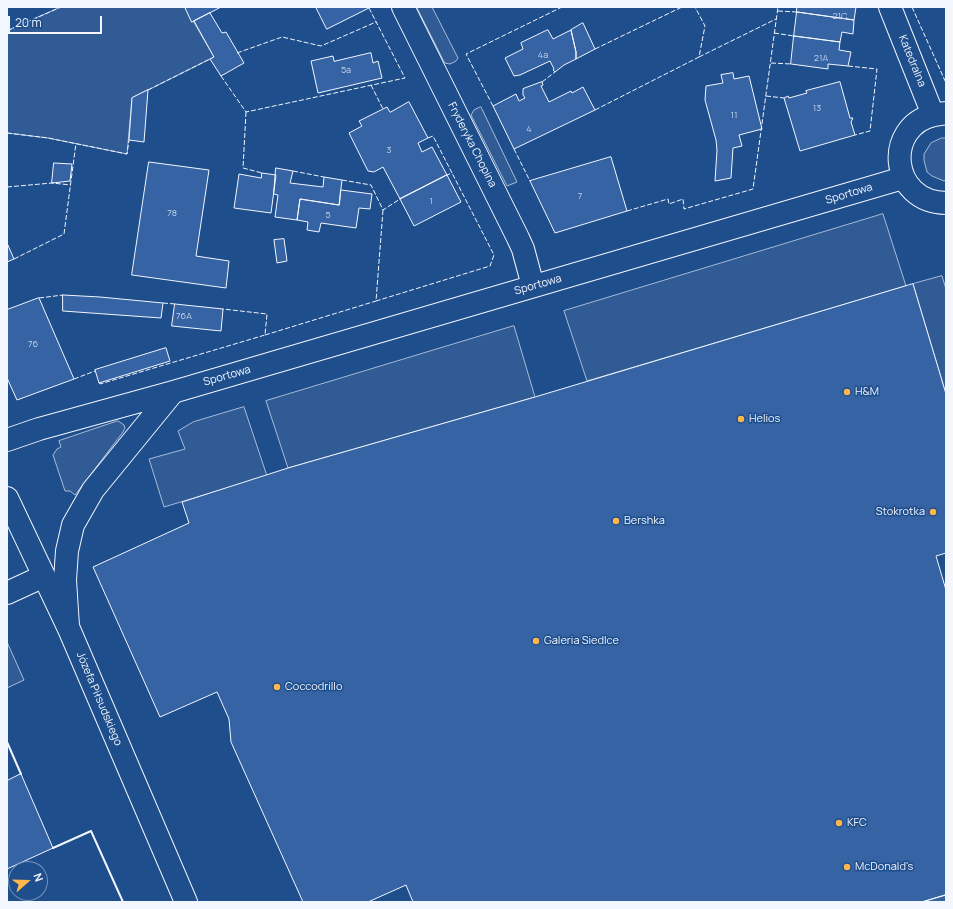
<!DOCTYPE html>
<meta charset="utf-8">
<style>
body{margin:0}
#map{position:relative;width:953px;height:909px;overflow:hidden;background:#1f4e8c;font-family:Manrope,sans-serif}
canvas{display:block}
.frame{position:absolute;inset:0;border:8px solid #f2f6ff;pointer-events:none}
.north{position:absolute;left:8px;top:861px;width:40px;height:40px;box-sizing:border-box;background:#1f4e8c;border:1px solid #7391ba;border-radius:50%;rotate:70deg;font-size:11px;font-weight:700;line-height:16px;text-align:center;color:#f2f6ff}
.north::after{content:'';display:block;margin:auto;width:14px;height:18px;background:#ffb74d;clip-path:polygon(50% 0,100% 100%,50% 72%,0 100%)}
.scale{position:absolute;left:8px;top:16px;width:94px;height:18px;box-sizing:border-box;border:2px solid #f2f6ff;border-top:0;padding-left:5px;font-size:12px;line-height:14px;white-space:nowrap;color:#f2f6ff;-webkit-text-stroke:3px #1f4e8c;paint-order:stroke}
</style>
<div id="map">
<canvas width="953" height="909"></canvas>
<div class="frame"></div>
<div class="north">N</div>
<div class="scale">20 m</div>
</div>
<script>
const ctx = document.querySelector('canvas').getContext('2d');
ctx.lineJoin = 'round';
function fill(path, color) { ctx.fillStyle = color; ctx.fill(path, 'evenodd'); }
function trace(path, color, width, dash) { ctx.strokeStyle = color; ctx.lineWidth = width; ctx.lineCap = dash ? 'butt' : 'round'; ctx.setLineDash(dash || []); ctx.stroke(path); }
function write(font, color, halo, rows, align = 'center') {
  ctx.font = font + ' Manrope,sans-serif'; ctx.lineWidth = 3; ctx.setLineDash([]); ctx.textBaseline = 'middle'; ctx.strokeStyle = halo; ctx.fillStyle = color; for (const [text, x, y, turn = 0] of rows) {
    ctx.save(); ctx.translate(x, y); ctx.rotate((+turn || 0) * Math.PI / 180); ctx.textAlign = isNaN(turn) ? turn : align; if (halo) ctx.strokeText(text, 0, 0); ctx.fillText(text, 0, 0); ctx.restore();
  }
}
const built = new Path2D(`
 M61,7H185L214,57L132,98L127,154L48,138L7,133V31Z
 M417,7H432L458,58L456,61L450,64L445,63Z
 M481,107L517,182L507,186L471,115L474,110Z
 M942,138H946V180L944,181L932,176L927,172L924,160V154L931,143Z
 M883,214L906,286L587,381L564,311Z
 M942,276L946,289V394L913,284Z
 M514,326L535,397L288,468L266,401Z
 M244,407L267,476L164,507L149,459L185,449L178,431L193,422Z
 M118,421L124,425L125,428L123,432L75,495L70,491H65L53,455L57,449L61,447L59,441Z
 M7,642L24,680L7,688Z`);
const building = new Path2D(`
 M185,7H221L192,22Z
 M316,7H368L369,8L327,29Z
 M797,7H856L854,20L797,12Z
 M797,12L854,20L853,34L842,32L840,42L794,36Z
 M210,13L222,33L226,32L244,63L221,76L210,59L214,57L194,21Z
 M583,23L595,49L576,59V52L571,30Z
 M548,30L553,39L571,30L576,52V59L564,65L555,72L553,70L554,69L550,61L520,75L514,76L505,58L523,49L521,43Z
 M794,36L840,42L839,50L851,52L848,66L828,64V69L791,64Z
 M371,53L373,63L378,61L382,78L318,93L311,61L333,56L334,61Z
 M733,73L734,79L749,76L762,129L739,135L742,146L733,148L731,178L715,181L717,150L716,140L705,100L706,86L723,83L721,75Z
 M542,82L543,85L541,86L549,102L571,91L572,93L583,87L595,110L514,149L493,106L516,94L519,101L525,98L523,95V89Z
 M840,82L850,118H853L851,122L855,135L800,151L784,98L788,96L789,98L807,93L806,91Z
 M148,90L144,142L129,140L132,98Z
 M409,102L428,138L418,143L422,152L432,147L447,175L400,199L383,167L374,172L368,171L349,133L362,126L359,121L387,107L390,112Z
 M611,157L627,211L555,233L530,181Z
 M149,162L209,170L196,256L229,261L226,288L132,275Z
 M54,163L72,164L70,181L52,183Z
 M276,168L293,171L290,183L323,187L324,177L342,180L339,205L300,199L297,220L275,217L278,195L274,194Z
 M262,173L276,175L271,213L234,208L239,174L261,178Z
 M447,175L461,202L414,226L400,199Z
 M341,190L372,194L370,209L359,208L356,228L321,223L319,232L307,230L308,222L297,220L300,199L339,205Z
 M284,239L287,261L277,263L274,240Z
 M7,243L14,259L7,262Z
 M913,284L946,394V553L936,556L946,590V895L922,902H413L406,885L368,902H303L231,742L229,719L217,692L160,717L93,567L189,523L182,502L288,468L535,397Z
 M63,295L100,297L163,303L161,318L63,311Z
 M39,298L74,379L17,400L7,378V310Z
 M175,304L223,309L221,331L172,326Z
 M166,348L170,361L99,383L95,370Z
 M21,774L53,848L7,869V781Z
 M946,895V902H922Z`);
const minor = new Path2D(`
 M403,7L518,238L523,249L533,286
 M890,7L933,115
 M946,113C942,114 938,114 934,115C884,126 889,202 946,203
 M7,440L39,429L173,392L903,178
 M7,593L44,576
 M68,626L65,580L67,551L73,525L93,490L173,392`);
const major = new Path2D(`
 M7,498L69,629L186,902`);
const fence = new Path2D(`
 M912,7L946,83
 M778,11L797,12
 M7,31L61,7
 M774,33L794,36
 M595,49L682,7
 M237,53L282,37L321,46L376,22
 M699,57L776,19
 M771,63L791,64
 M848,66L877,69L870,131L855,135
 M221,76L246,112L405,78L369,8
 M542,82L555,72
 M371,85L383,109
 M148,90L210,59
 M766,96L784,98
 M493,106L466,54L562,7
 M595,110L699,57L705,26L695,7
 M246,112L243,168L262,173
 M7,133L48,138L127,154L129,140
 M428,138L433,136L452,173L447,175
 M514,149L530,181
 M293,171L324,177
 M342,180L371,185L383,210L400,199
 M7,187L52,183L71,185
 M383,210L376,301L490,266L494,255L452,173
 M627,211L668,199L669,204L683,199L684,209L753,189L778,7
 M14,259L64,234L76,143
 M39,298L63,295
 M163,303L175,304
 M265,335L376,301
 M74,379L95,371
 M99,383L100,384L265,335L267,314L223,309`);
const wall = new Path2D(`
 M7,742L21,774
 M53,848L91,831L123,902`);
const markers = [
 [847,392,4,"#ffb74d"],
 [741,419,4,"#ffb74d"],
 [933,512,4,"#ffb74d"],
 [616,521,4,"#ffb74d"],
 [536,641,4,"#ffb74d"],
 [277,687,4,"#ffb74d"],
 [839,823,4,"#ffb74d"],
 [847,867,4,"#ffb74d"]
];
const numberNames = [
 ["21C",840,16],
 ["4a",543,55],
 ["21A",821,58],
 ["5a",346,70],
 ["13",817,108],
 ["11",734,115],
 ["4",529,129],
 ["3",389,150],
 ["7",580,196],
 ["1",431,201],
 ["78",172,213],
 ["5",328,215],
 ["76A",184,316],
 ["76",33,344]
];
const streetNames = [
 ["Katedralna",912,61,68],
 ["Fryderyka Chopina",472,145,63],
 ["Sportowa",849,194,-17],
 ["Sportowa",538,285,-16],
 ["Sportowa",227,376,-16],
 ["Józefa Piłsudskiego",99,699,67]
];
const poiNames = [
 ["H&M",855,392],
 ["Helios",749,419],
 ["Stokrotka",925,512,"right"],
 ["Bershka",624,521],
 ["Galeria Siedlce",544,641],
 ["Coccodrillo",285,687],
 ["KFC",847,823],
 ["McDonald's",855,867]
];
fill(built, '#305b95');
trace(built, '#a8bbd7', 1);
fill(building, '#3563a3');
trace(building, '#f2f6ff', 1);
trace(minor, '#f2f6ff', 24);
trace(major, '#f2f6ff', 24);
trace(minor, '#1f4e8c', 22);
trace(major, '#1f4e8c', 22);
trace(fence, '#f2f6ff', 1, [5, 2]);
trace(wall, '#f2f6ff', 2);
for (const [x, y, r, color] of markers) { const dot = new Path2D(); dot.arc(x, y, r, 0, 2 * Math.PI); ctx.fillStyle = color; ctx.fill(dot); trace(dot, '#1f4e8c', 1.5); }
write('9px', '#c3d1e8', null, numberNames);
write('11px', '#f2f6ff', '#1f4e8c', streetNames);
write('11px', '#f2f6ff', '#1f4e8c', poiNames, 'left');
</script>
